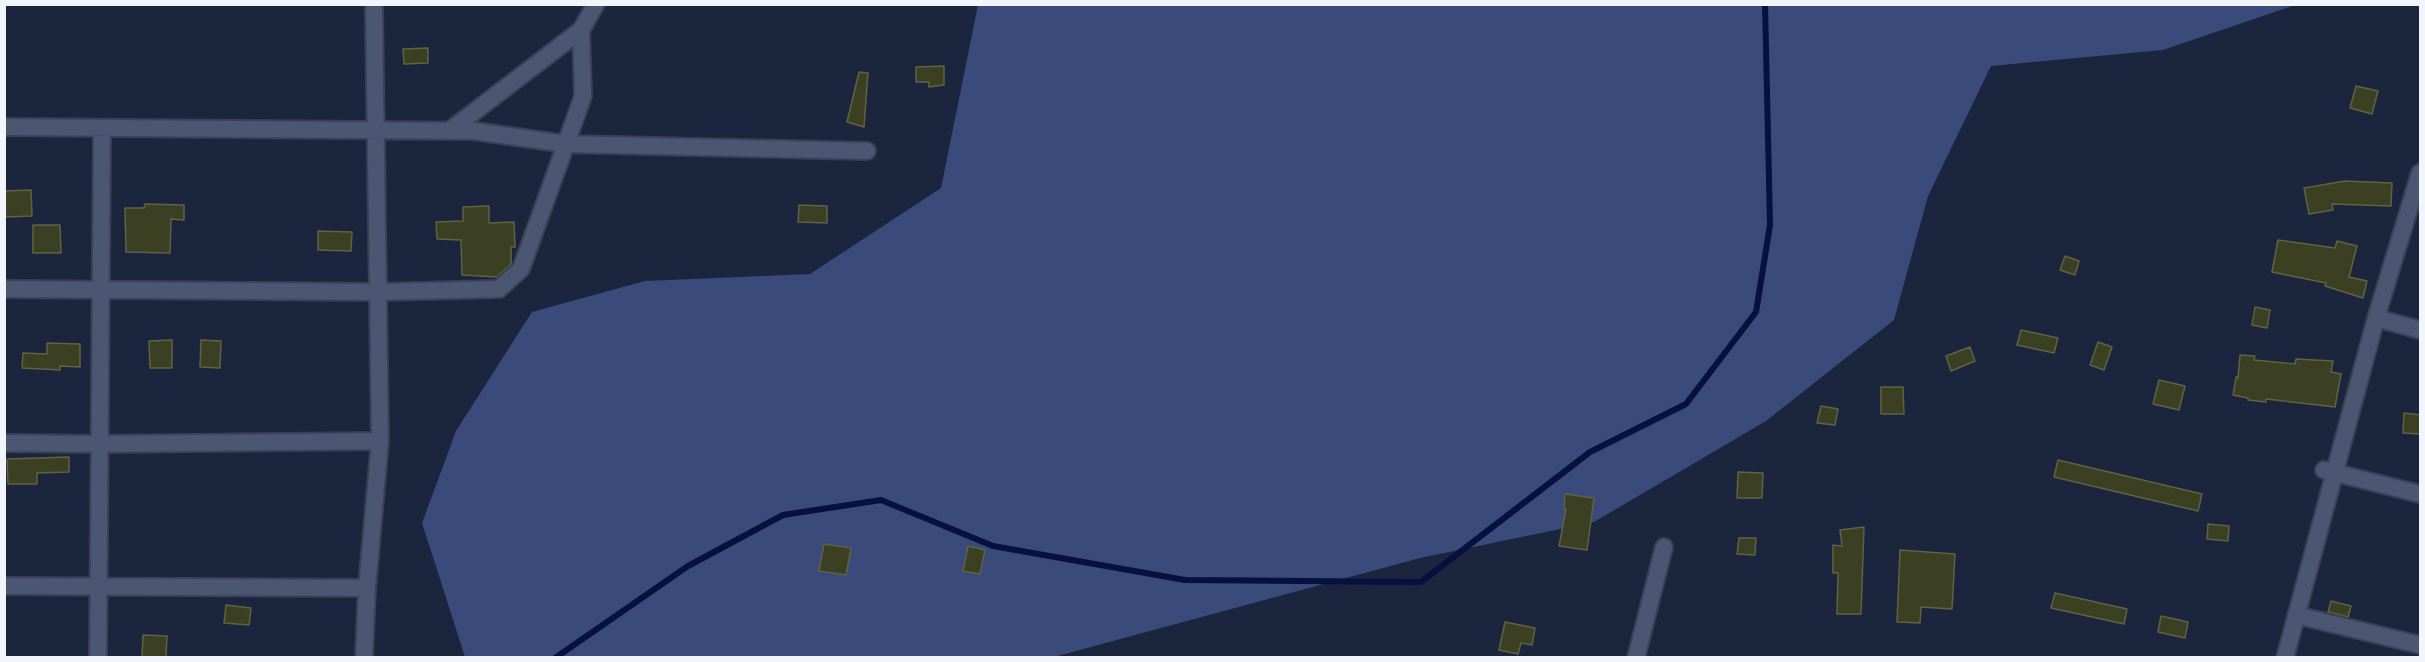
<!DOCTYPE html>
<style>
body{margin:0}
#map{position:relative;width:2425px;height:662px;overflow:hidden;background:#1c253e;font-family:Raleway,sans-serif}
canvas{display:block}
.frame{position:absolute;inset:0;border:6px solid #f2f5fc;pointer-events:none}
</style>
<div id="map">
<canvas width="2425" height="662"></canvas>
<div class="frame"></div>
</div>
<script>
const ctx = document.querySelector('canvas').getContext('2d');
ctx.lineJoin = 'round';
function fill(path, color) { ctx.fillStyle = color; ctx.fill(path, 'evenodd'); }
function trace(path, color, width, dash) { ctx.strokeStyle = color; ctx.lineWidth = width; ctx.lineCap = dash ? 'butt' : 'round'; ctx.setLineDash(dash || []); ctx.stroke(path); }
const green = new Path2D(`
 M978,5H2295L2163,50L1991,66L1928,196L1894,320L1766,421L1594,522L1420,558L1050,658L465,657L422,523L456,431L532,312L645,281L810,274L941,188Z`);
const stream = new Path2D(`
 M555,658L688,566L783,515L881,500L993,546L1185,580L1421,582L1590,452L1686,404L1756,312L1770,225L1765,4`);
const building = new Path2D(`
 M428,48V63L404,64L403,49Z
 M944,66V85L929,87V82H916V67Z
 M859,72L868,73L864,127L847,122Z
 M2356,86L2378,91L2372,114L2350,108Z
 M2345,181L2392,183L2391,206L2332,204L2333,210L2309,214L2304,188Z
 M31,190L32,216L4,217V191Z
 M145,204L184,205V220L171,219L170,253L126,252L125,208H144Z
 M799,205L827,206V223L798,222Z
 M489,206V223L514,222L515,247H511V264L497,277L462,275L461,240L437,239L436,222L463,221V207Z
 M33,225H60L61,253H33Z
 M318,231L352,232L351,251L318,250Z
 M2278,240L2335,248L2337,241L2357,246L2349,277L2367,281L2363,298L2325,286L2326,283L2272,272Z
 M2065,256L2079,261L2075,275L2060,270Z
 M2255,307L2270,310L2267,328L2252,325Z
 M2021,330L2058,338L2054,353L2017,345Z
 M172,340V368H150L149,341Z
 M201,340L221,341L220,368L200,367Z
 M2098,342L2112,347L2104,370L2090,365Z
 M47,343L80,344V367L60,366V370L22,368L23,353L47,354Z
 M1970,347L1975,361L1951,371L1946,356Z
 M2240,355L2255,356L2254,360L2295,364L2296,359L2333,361L2331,372L2341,374L2335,407L2266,399V402L2248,400V398L2233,395L2236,377L2238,378Z
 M2159,380L2185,386L2179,410L2153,404Z
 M1881,387H1903L1904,414H1881Z
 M1821,406L1838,409L1835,425L1817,423Z
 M2404,413L2421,415V434L2403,433Z
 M69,457V472L37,473V484H8L7,459Z
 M2058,460L2202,494L2198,511L2054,477Z
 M1738,472L1763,473L1762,498H1737Z
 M1565,494L1594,498L1587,550L1559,546L1566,509H1564Z
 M2208,524L2229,526L2228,541L2207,539Z
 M1864,527L1861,614H1837L1838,573H1833V545L1842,546L1840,530Z
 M1739,538H1756L1755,555L1737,554Z
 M824,544L851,548L846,575L819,571Z
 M968,546L985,550L980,574L963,571Z
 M1900,550L1955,554L1952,609L1921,607L1920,623L1897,622Z
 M2055,593L2127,609L2124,624L2051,608Z
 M2331,601L2351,606L2348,617L2328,612Z
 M226,605L251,608L249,625L224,623Z
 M2161,616L2188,622L2185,638L2158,632Z
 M1505,622L1535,628L1532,645L1521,643L1518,654L1499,650Z
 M143,635L167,636L166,657H142Z`);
const minor = new Path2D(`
 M4,127L474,131L566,144L867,151
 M449,131L581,30
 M4,289L379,292L499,289L521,269L566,144L583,96L581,30L596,4
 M2376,318L2420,330
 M4,443L99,444L380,441
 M2324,470L2420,494
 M4,586L367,588
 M2296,615L2420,645
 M98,658L102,128
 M364,658L367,588L380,441L374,9
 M1636,658L1664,547
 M2285,658L2376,318L2420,173`);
fill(green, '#3a4a7b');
trace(stream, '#07103e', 6);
fill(building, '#3c4022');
trace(building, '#5f6343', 1.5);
trace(minor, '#3b4054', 20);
trace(minor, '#4b5672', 16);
</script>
